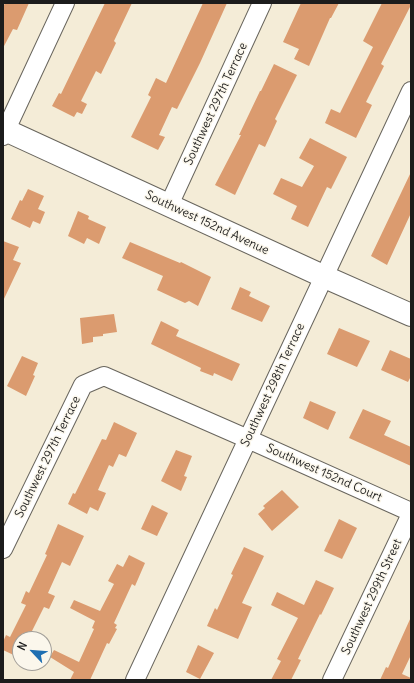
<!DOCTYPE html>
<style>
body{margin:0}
#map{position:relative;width:414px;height:683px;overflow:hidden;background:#f4ecd7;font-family:Delius,sans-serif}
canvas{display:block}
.frame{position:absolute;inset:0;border:4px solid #1c1c1c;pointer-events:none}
.north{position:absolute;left:12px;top:631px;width:40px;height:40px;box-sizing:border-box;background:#fbf7ec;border:1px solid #a29f99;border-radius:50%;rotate:296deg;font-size:11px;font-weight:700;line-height:16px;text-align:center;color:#1c1c1c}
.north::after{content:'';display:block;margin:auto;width:14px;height:18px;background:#1f6fb2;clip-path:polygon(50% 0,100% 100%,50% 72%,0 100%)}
</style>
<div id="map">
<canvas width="414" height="683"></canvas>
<div class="frame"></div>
<div class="north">N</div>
</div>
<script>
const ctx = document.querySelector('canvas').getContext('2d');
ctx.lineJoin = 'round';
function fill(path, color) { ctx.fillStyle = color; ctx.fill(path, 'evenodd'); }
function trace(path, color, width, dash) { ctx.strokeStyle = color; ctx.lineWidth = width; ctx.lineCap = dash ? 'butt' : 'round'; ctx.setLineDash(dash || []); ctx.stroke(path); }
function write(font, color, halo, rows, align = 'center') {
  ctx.font = font + ' Delius,sans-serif'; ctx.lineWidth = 3; ctx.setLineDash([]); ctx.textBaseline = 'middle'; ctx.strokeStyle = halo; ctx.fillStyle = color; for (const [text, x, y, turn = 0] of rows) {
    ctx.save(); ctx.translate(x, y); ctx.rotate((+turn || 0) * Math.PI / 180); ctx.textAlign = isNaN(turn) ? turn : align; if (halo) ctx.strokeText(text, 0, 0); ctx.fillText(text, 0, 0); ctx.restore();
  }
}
const building = new Path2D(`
 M5,3H29L17,30L13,29L3,48V7Z
 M105,3H132L114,41L116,43L101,74L96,71L81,101L87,104L82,114L77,112L74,117L52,106L59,93L61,94Z
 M203,3H227L200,63L177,109L172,107L159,135L165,137L158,150L131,137L151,97L148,95L156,78L166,83Z
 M301,3H339L331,18H330L309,66L294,59L299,49L283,42Z
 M382,3H411V5L381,64L384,66L366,102L372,105L356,138L325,123L331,109L340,113L373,47L363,41Z
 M274,64L297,75L275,119L277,121L265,147L259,144L235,195L215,185L241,135H239L260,91H261Z
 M310,138L347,157L331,189L327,187L308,227L291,219L297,206L273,194L281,178L302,187L314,166L299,158Z
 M411,172V213L387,265L371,256Z
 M28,189L44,196L38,209L45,212L40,224L33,221L30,228L11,219L20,200L22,201Z
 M78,211L89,216L88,219L106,227L99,244L87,238L84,244L68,236Z
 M3,241L19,247L13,260L21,263L3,301Z
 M130,242L180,263L181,262L211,277L198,306L189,301L185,303L157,290L163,276L122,258Z
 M240,287L251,292L249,296L270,306L262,322L231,309Z
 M114,314L117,332L103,334V336L93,337V342L82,344L80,318Z
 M161,321L179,330L176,336L240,364L232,381L214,373L213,376L200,371L201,368L151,344Z
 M339,328L370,341L357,367L327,354Z
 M390,350L411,359V376L408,382L381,370Z
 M22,356L38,363L33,375L35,376L26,396L7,386Z
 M310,401L336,412L328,430L303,418Z
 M363,409L391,421L384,435L411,447V466L349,438Z
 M114,422L137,433L126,457L119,454L113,467L109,465L98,490L106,493L98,511L90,507L87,514L68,504L73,493L75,494L102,439L106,440Z
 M176,450L192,456L184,476L187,477L181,491L161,481Z
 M282,490L299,507L272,531L258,514L265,508L263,506Z
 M152,505L168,513L157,536L141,529Z
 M339,519L357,528L342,559L324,551Z
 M58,524L84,536L70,566L62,562L48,593L55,596L49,609L44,607L28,639H20V658L3,650V642L6,635L10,637L26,605L21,603L26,591L29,593L47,555L45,554Z
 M244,547L264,556L242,603L252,607L238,639L207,626L215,608L217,610L233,575L231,574Z
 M129,555L145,563L135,586L132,584L114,623L117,625L115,628L117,629L109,644L107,643L90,680H70L74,672L50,657L54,650L79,662L94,629L92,628L95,621L70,608L74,600L100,611L114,584L108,581L117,564L123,567Z
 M316,580L334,588L321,615L320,614L298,659L301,660L291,680H271L281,661L277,659L298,618L271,605L277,592L304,605Z
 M411,617V655L402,674L411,678V680H380L386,667L388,668Z
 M198,645L214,653L200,679L186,672Z`);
const street = new Path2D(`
 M3,136L65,3
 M169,205L262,3
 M3,549L83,385L104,376L248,439L411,512
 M135,680L411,91
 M332,680L411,514`);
const secondary = new Path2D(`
 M3,129L325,277L411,315`);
const streetNames = [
 ["Southwest 297th Terrace",216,104,-65],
 ["Southwest 152nd Avenue",207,223,25],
 ["Southwest 298th Terrace",273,385,-65],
 ["Southwest 297th Terrace",48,457,-64],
 ["Southwest 152nd Court",324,473,24],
 ["Southwest 299th Street",372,597,-65]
];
fill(building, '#db9b6f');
trace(street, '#68655d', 20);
trace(secondary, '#68655d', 24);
trace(street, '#fff', 18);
trace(secondary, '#fff', 22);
write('12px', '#1c1c1c', '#fbf7ec', streetNames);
</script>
